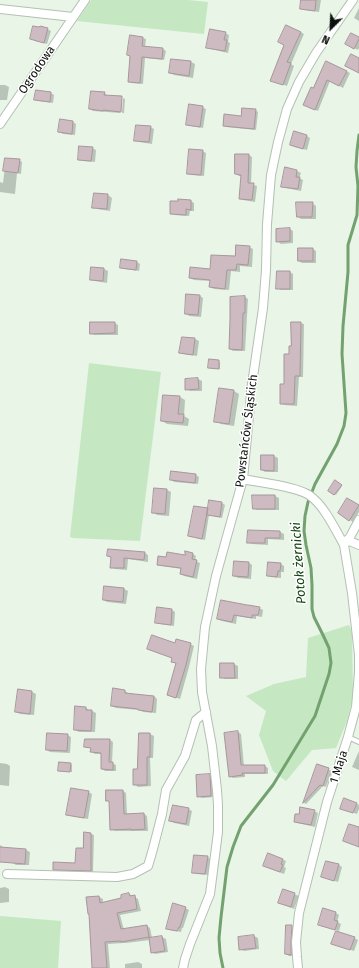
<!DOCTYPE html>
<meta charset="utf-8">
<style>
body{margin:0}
#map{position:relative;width:359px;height:968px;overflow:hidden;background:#e8f5e7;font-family:"Fira Sans",sans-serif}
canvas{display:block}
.north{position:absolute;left:311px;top:8px;width:40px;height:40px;-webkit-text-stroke:3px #fff;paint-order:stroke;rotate:204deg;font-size:11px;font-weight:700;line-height:16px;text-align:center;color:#0d110d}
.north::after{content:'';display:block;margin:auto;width:14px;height:18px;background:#0d110d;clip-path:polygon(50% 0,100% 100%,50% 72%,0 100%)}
</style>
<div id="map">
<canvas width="359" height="968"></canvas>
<div class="north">N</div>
</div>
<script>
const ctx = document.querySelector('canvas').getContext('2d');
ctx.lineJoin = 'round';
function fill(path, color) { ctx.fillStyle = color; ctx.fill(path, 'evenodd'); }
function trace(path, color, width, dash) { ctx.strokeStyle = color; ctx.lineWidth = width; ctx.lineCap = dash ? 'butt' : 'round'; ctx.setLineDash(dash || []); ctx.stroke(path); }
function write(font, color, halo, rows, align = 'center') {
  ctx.font = font + ' "Fira Sans",sans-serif'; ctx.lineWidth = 3; ctx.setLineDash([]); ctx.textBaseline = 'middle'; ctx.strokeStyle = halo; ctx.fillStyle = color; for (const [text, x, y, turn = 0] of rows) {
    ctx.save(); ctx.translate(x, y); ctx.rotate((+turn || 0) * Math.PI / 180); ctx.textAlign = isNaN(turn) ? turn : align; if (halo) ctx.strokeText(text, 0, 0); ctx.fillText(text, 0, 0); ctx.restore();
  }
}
const green = new Path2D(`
 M91,0H188L208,2L204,34L77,21Z
 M89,363L161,372L140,541L73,538L70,537Z
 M349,625L352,631L353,697L347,721L336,748L312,750L286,781L273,771L259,735L266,711L246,696L274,684L306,677L308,638Z
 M0,916L61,921L58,968H0Z`);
const shadow = new Path2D(`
 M302,0H321L319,12L305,10L301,8Z
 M359,8V21L354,18Z
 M47,29L51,31L47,44L35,41L31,38Z
 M300,32L304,34L291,64L294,66L287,86L275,82Z
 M225,33L229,35L228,42L230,43L228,53L211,49L207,47Z
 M143,38L146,39L145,47L163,49L166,51L164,60L145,58L143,84L132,83L129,81Z
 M359,38V48L358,50L346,44Z
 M172,60L191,62L195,64L193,78L174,75L171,73Z
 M327,62L350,73L343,88L330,81L318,111L308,107Z
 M0,85H5L9,87L7,100H0Z
 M51,93L54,95L53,103L39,101L35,99Z
 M104,93L107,95V96L121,97L120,113L93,111L90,109Z
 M123,98L125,99L124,113H122Z
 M202,107L206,109L203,128L191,126L187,124Z
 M255,110L258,112L256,130L226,127L224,126Z
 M73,122L76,124L75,135L63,134L59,132Z
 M150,127L154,129L152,144L139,142L135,140Z
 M307,136L310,138L307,150L295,147L291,145Z
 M92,148L96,150L95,162L83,161L79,159Z
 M202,151L206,153L204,176L192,175L188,173Z
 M249,155L252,157L251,184L257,186L255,202L243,200L240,198L242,176H239L236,174Z
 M6,159L19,160L22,162L21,174L17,173L15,194L0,192V182L3,183Z
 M286,169L297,171L301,173L299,178L303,180L301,191L286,188L282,186Z
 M95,194L108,195L112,198L110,211L97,209L93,207Z
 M191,201L194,203V211H190L189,216L174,215L171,213Z
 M312,203L316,206V219H301L298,217Z
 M290,229L293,231V243L281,244L277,241Z
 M249,247L253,249L252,267L240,266V272L231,271L229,290L214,289L210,287L211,281L194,280L190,278L211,270L236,257Z
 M313,249L316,251V263H302L299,261Z
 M137,262L140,264L139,271L125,269L121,267Z
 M92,268L104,269L108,271L107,283L95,281L91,279Z
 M290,272L293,274V290H281L277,288Z
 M200,296L203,298L201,317L189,316L186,313Z
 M245,297L248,299L245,351H233L230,349Z
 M114,323L118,325V335H94L91,333Z
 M300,323L304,324L303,377H299L297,406L284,405L281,403L285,385L290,355Z
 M182,338L195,339L199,341L197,356L183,354L180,352Z
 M210,360L220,362V369L210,368Z
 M186,379H198L202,381V391H190L186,389Z
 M234,391L239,394L234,426L221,424L216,421Z
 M180,397L185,400L184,416L189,419L188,426L167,424L162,421Z
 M262,456H274L278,458V472H265L262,470Z
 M196,475L199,477L198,484L174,482L171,479Z
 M335,482L342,486L336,495L329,490Z
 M155,489L167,490L171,492L169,516L157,515L153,512Z
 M253,496H275L279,498V510H257L254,508Z
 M347,499L359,506V512L353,522L339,513Z
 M210,501L222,503L225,505L222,518L209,515L205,540L192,537L189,536L207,509L209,510Z
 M249,531L280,532L284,534V540L268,539V545L252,544L249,542Z
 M109,551L145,553L148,555V562L128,559L127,570L115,569L111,567L112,558L108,556Z
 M193,554L196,556L195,561L200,563L197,579L184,576L181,574L182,569L162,566L158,564Z
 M249,563L252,565L251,579L238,578L234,576Z
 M281,564L284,566V572H281V578L272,577L268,575Z
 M105,587L124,589L128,591L126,604L107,602L104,600Z
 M259,608L263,610L262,617L256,616V619L237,616L236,624L222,621L218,619Z
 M172,610L175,612L174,626L160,624L156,622Z
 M176,644H190L194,646L189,667L180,699L168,695L177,664L172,661L173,658L148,649Z
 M234,664L238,666V679H225L221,677Z
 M19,691L32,692L36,694L34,715L20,714L16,712Z
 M125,691L128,693V694L154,696L157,699L156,713L143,712L140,710L116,708L112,706Z
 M86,708L89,710V711H92L96,713L95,732H79L75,730Z
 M238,732L241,734L244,766H265L268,768V774H245V777L233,778L230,776Z
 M140,734H150L154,736L153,758H150L151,786L138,787L134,784L138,770Z
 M67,735L71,737L70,753L50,752L47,750Z
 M86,740H110L113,742L112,763L116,765V771H105L102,769V754H95L92,752V749L86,747Z
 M359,751V770L352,767Z
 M0,763L7,764L10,766L9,786L0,785Z
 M71,764L72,765V772L59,771Z
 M318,765L332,771L326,787L323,786L306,804L304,803Z
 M209,775L213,778L214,797L202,798L198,796Z
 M123,791L126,793L127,815L144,814L147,816L148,831H115L111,829L110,802L107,800Z
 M88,792L92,794L88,819L71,816L67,814Z
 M357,804L359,805V809L357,814L345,810Z
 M188,809L192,811L189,826L174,823L171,821Z
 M314,811L318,813L315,827L298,823L295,821Z
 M91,834L94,835L93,872L57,871L54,869L76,864Z
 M0,845L4,848L26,850L30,852L29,865H16L13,863L0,860Z
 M269,854L286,861L284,867L286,868L284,874L268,868Z
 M207,857L211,859L209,875L197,874L193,872Z
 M327,862L339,865L342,867L338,882L326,878Z
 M5,887L9,889V902L0,903V888Z
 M283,890L299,896L294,909L279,903Z
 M129,894L138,899L141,911L120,915L124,930L147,926L150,928L152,938L162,937L166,939L168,952L155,954L152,952L150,940L126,943H124L108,944L110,968H93L91,915L88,914L99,897L103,899V903L122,899Z
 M185,908L189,910L183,928H182L181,932L170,930L167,929Z
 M336,913L339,915L337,922L341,924L339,931L323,926Z
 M292,926L295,928V956H289L286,954Z
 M254,936L258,938L259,949L244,951L240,949Z
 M354,938L358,940L354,951L336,945Z
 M138,962L142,964V968H125V964Z`);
const stream = new Path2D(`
 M223,968L220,953L219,938L221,917L227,867L233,847L241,826L273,785L315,716L329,674L331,663L329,648L323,635L314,617L312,609V585L311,568L306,545L304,531L305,516L308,502L315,484L337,444L344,426L346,413L342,354L343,326L348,272V245L357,215L358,186L356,167L357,151L359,135`);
const building = new Path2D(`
 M301,0H316L315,11L300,9Z
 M286,25L301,32L287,62L291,63L283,85L270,81L284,45L278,42Z
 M33,26L39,27L40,26L48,28L44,43L30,39Z
 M210,29L226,32L224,40H227L225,51L206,48Z
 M351,33L359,37V39L354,49L345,44Z
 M130,35L143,37L142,46L163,48L162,59L142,57L140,83L128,82L130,56L127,55Z
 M351,54L359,58V73L345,66Z
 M171,59L191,61L189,76L169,73Z
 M326,61L347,71L339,86L327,80L315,110L303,105L311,87L313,88Z
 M36,90L51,92L50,102L34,100Z
 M91,91L105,92L104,95L122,96L121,112L103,110V111L89,109Z
 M189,104L203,106L200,127L186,125Z
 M242,108L256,109L254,129L223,126L224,114L241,116Z
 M60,119L73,121L72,134L58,132Z
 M136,125L151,126L149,142L134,141Z
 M294,131L307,135L303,149L290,145Z
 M79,146L93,147L91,161L78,160Z
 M189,149L203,150L201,175L187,174Z
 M235,154H249L248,183H254L252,200L239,199L241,175L235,174Z
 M5,158L20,159L18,173L3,171Z
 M285,167L297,170L296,177H300L298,189L281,187Z
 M94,193L108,194L107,209L92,208Z
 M178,199L191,200V210L186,209V215L170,214V201H178Z
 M296,202H313L312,217H297Z
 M290,228V241L276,242V229Z
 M236,245L250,246L248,265L237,264L236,270H227L225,289L209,287L210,280L189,278L190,267L210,269L211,255L235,256Z
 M298,248H313V261H298Z
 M121,259L137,261L136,270L120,268Z
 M91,267L104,268L103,281L90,280Z
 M277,271H290V289H276Z
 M186,294L200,295L198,315L185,314Z
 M245,296V313H243L242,350L229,349L230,319V297Z
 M90,322H115V333L90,334Z
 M291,322H301L300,376H295L294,404H280V384H284V354H289V346H291Z
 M182,337L195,338L193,355L179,353Z
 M209,359L219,360V369L208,368Z
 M198,378L199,389L185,390V379Z
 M219,388L234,390L229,424L214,422Z
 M163,395L180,396L178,414H184L183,423L161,421Z
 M261,455H274V471L261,470Z
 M171,471L196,474L195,483L170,480Z
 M335,480L342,485L334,495L328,491Z
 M154,488L167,489L165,514L152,513Z
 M252,495H275V509H253Z
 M347,498L359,505L349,521L338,513Z
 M209,500L222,502L220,517L207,515Z
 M194,506L208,508L202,539L188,536Z
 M248,530L280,531V538H265V543H247Z
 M108,549L145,552L144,560L124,558V568H110L111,557L107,556Z
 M185,551L193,553L192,559L197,560L193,577L180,574L181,568L157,565L158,556L166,557L167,552L185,555Z
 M234,561L249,562L248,577L233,576Z
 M268,562L281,563L280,571H278L277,577L267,576Z
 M104,586L124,588L123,602L103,600Z
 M221,600L247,605H248L260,607L258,615H252V618L234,615L232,622L217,619Z
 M157,607L172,609L171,625L155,623Z
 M152,635L175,643L176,639L191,643L186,665L176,698L167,695L176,663L171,662L172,658L147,649Z
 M220,663H234L235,678H220Z
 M113,688L125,690V693L154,696L152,712L138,710V709L111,706Z
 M18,689L32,691L30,714L15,712Z
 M75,706L86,707V710H92L91,731L74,730Z
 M238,731L241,765H265V773H242L243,775L229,777L224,733Z
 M47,733L68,734L67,751L46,750Z
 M139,733H150V757H147V785H133V769H137Z
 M85,739H110L109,762H113V770L101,769V753L90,752L91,748L84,747Z
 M59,762L71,763L70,772L58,771Z
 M317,764L329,768L323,786L320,785L303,803Z
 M210,774L211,796L197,797L196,775Z
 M71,788L89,791L84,818L66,815Z
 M106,790H123L124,814L144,813L145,829L131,830V829L110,830L109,801H106Z
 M344,798L357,803L353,813L340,809Z
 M173,805L189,808L186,824L169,821Z
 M300,807L315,810L311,825L294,822L295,814H299Z
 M349,824L359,827V847L343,841Z
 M84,832L91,833V871L53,870V862L75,863L76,848H83Z
 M0,847L26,849L25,864L0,862Z
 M268,853L283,859L281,864L283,865L280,872L263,866Z
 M194,855L208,856L205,874L192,873Z
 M326,861L339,864L334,881L321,877Z
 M283,889L295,893L291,907L278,903Z
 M129,893L130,896L135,895L137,909L117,913L121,929L147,925L149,937L121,942V941L105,942L107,968H92L89,914H88L86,897L99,896L100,903L121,898V895Z
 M173,903L186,907L180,927H179L177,931L166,929Z
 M323,908L336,912L334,920L338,921L335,930L318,925Z
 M286,925H292L291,942V955L285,954Z
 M336,931L355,937L350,950L331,944Z
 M254,935L256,948L239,950L238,937Z
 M162,936L165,951L151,953L149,938Z`);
const lane = new Path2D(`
 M348,737L359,742`);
const street = new Path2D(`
 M0,9L73,17
 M0,124L85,0
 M243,479C261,483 295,486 309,495C324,505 335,529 344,545
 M347,540L359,545
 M7,874L117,877L133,874L148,866L153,849L162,814L166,790L185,756L196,720L206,712
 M183,968L185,959L190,944L210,894L218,832V805L217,790L212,746L202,692L201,669L205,627L216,576L229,529L243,479L250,405L251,391L263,308L266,270L267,224L271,175L278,142L287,109L299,82L316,53L353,0
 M298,968L297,957L296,942L299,913L327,802L348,737L356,707L359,672V655L352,593L344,545L350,537L359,520`);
const streetNames = [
 ["Ogrodowa",37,70,-56],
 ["Powstańców Śląskich",247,431,-83],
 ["1 Maja",339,767,-72]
];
const waterNames = [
 ["Potok żernicki",299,563,-94]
];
fill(green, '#c5e8c2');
fill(shadow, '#0003');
trace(stream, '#73a270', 3);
fill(building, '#cebbc2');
trace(building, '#a8969c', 1);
trace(lane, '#b4c0b3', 6);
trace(street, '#b4c0b3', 10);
trace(lane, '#fff', 4);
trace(street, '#fff', 8);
write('12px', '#0d110d', '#fff', streetNames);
write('italic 13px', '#141', '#fff', waterNames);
</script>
